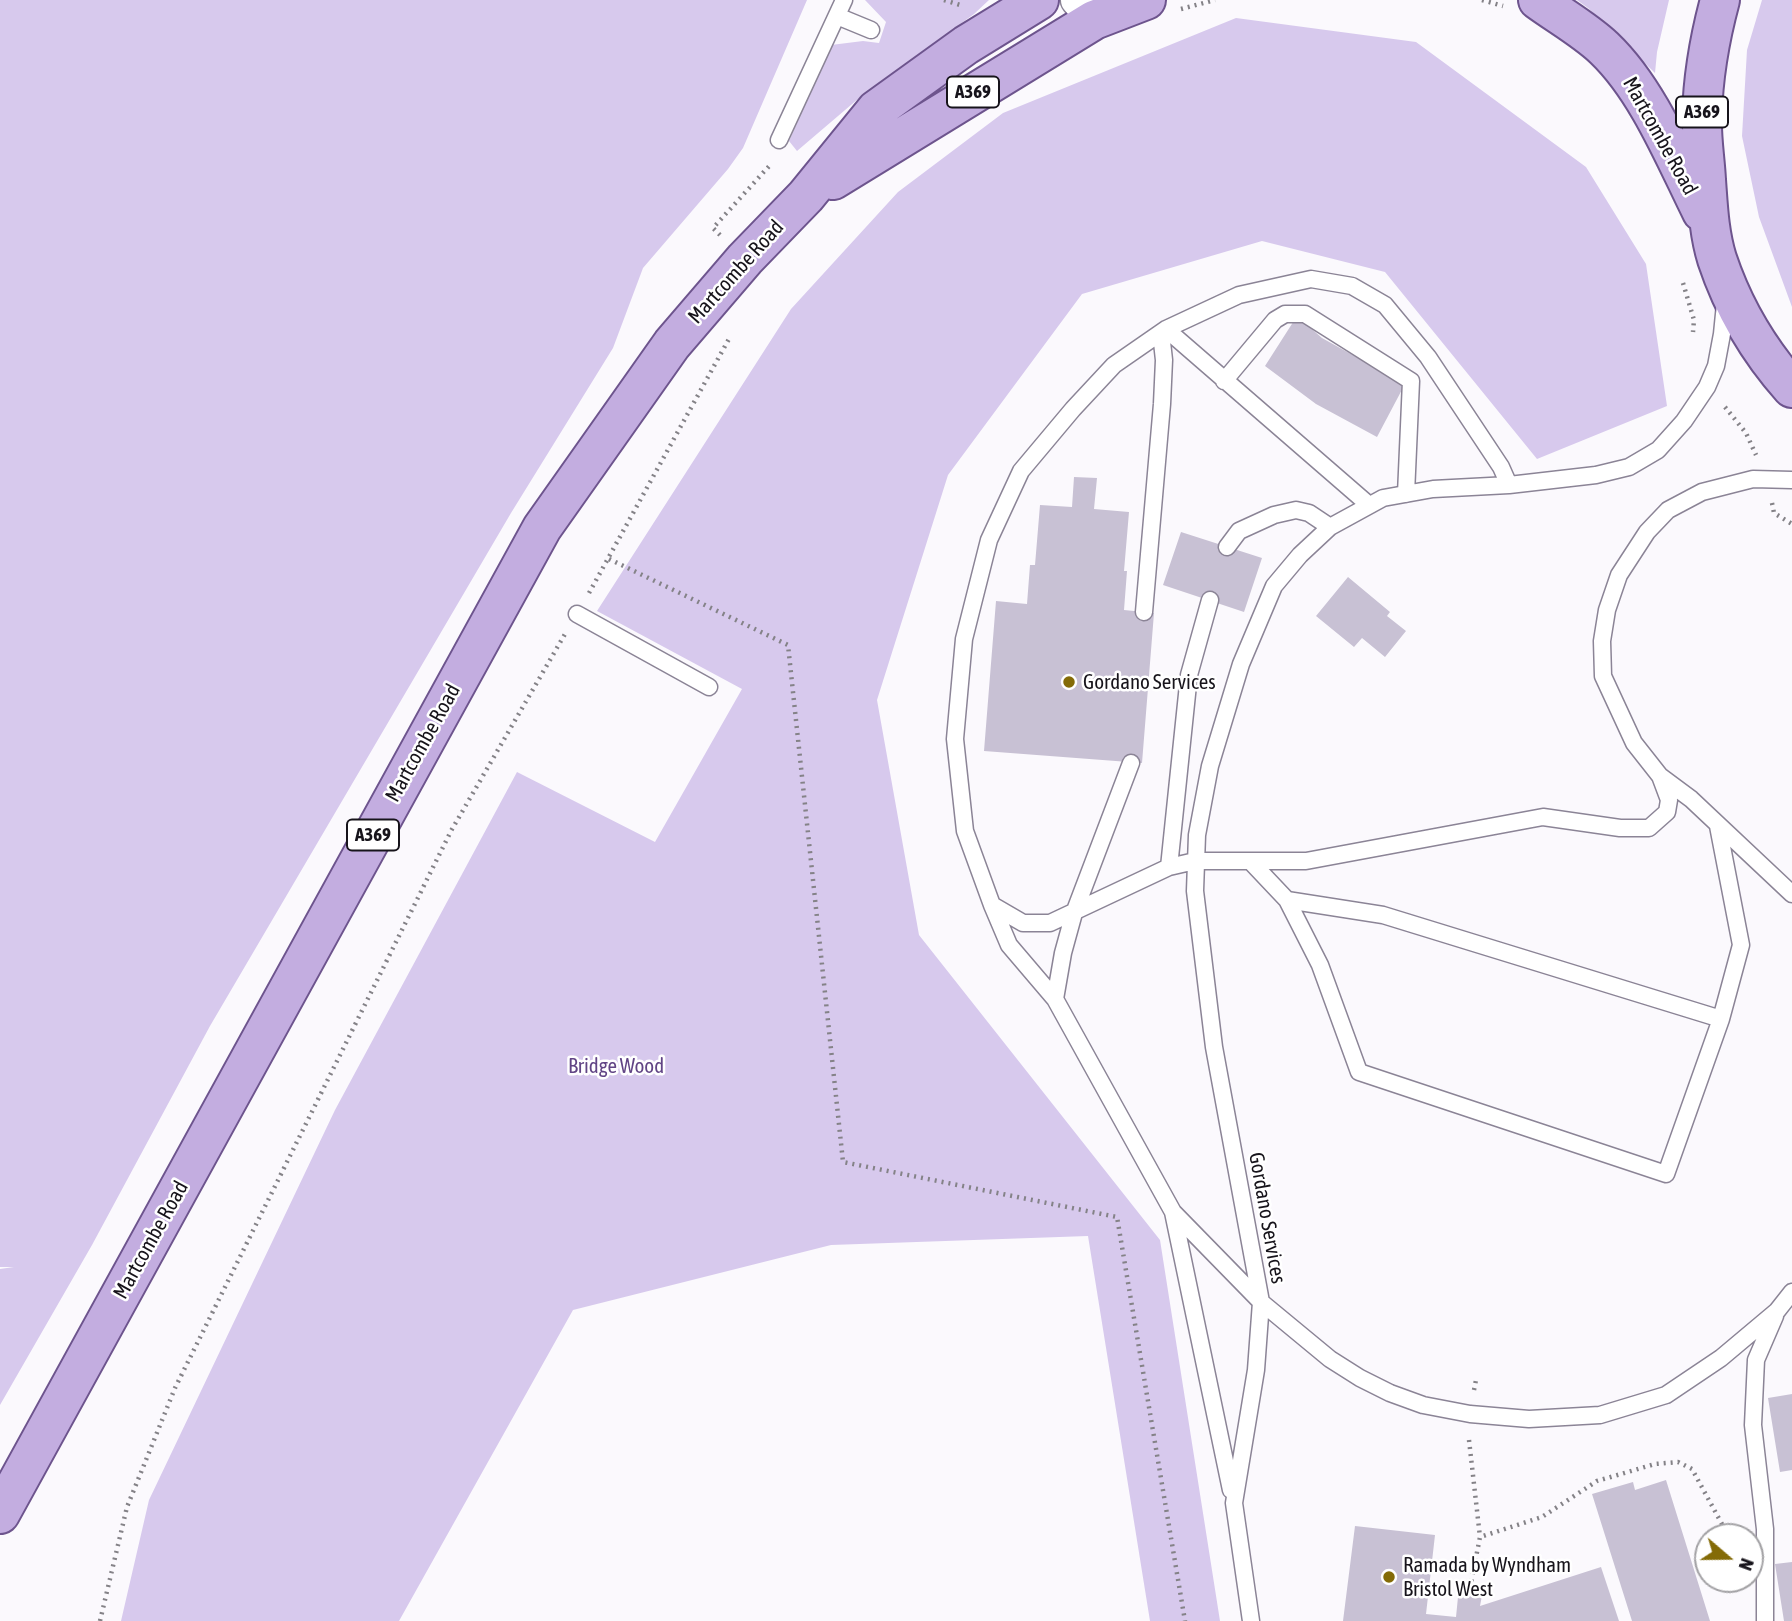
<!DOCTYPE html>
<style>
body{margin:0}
#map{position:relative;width:1792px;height:1621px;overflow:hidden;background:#fbf9fd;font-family:"Asap Condensed",sans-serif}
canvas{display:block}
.north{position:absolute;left:1694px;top:1523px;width:70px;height:70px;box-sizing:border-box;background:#fff;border:2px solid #a2a1a4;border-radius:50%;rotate:110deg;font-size:19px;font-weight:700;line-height:28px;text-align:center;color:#17141b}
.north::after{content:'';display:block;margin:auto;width:24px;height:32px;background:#846b07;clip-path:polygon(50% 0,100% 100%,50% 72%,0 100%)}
</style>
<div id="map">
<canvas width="1792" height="1621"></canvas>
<div class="north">N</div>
</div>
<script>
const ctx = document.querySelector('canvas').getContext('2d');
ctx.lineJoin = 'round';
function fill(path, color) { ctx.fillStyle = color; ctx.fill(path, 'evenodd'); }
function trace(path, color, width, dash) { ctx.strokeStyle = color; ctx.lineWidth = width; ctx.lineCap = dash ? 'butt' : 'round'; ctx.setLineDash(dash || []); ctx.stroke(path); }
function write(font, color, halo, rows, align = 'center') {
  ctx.font = font + ' "Asap Condensed",sans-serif'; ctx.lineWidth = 5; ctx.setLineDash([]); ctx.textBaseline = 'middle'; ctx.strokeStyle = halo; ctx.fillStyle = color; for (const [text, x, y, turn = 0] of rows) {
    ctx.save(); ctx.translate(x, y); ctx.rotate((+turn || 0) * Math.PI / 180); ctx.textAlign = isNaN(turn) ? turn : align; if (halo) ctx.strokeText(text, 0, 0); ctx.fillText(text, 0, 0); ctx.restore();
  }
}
const green = new Path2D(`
 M0,0H807L743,148L728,169L643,268L613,348L511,513L210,1026L92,1245L0,1405V1269L14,1267H0Z
 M865,0H989L974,14L865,93L797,151L789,141L831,45L863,41L879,43L886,22Z
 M1577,0H1669L1657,52L1655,73L1588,8Z
 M1762,0H1792V307L1759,217L1742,136L1747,50Z
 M1236,18L1416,42L1586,167L1646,264L1667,406L1537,459L1385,272L1262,241L1082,294L948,475L877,700L919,935L1160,1240L1220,1621H1150L1088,1236L831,1245L573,1310L399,1621H121L149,1500L335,1110L517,772L655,842L742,689L597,611L791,309L898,192L1003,113Z`);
const building = new Path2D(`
 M1297,316L1322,338L1405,384L1377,437L1316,404L1265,366Z
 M1074,477L1097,478L1094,509L1129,512L1124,571H1127L1124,610L1154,613L1142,763L984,751L996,601L1027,604L1030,565H1035L1040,505L1072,507Z
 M1181,532L1262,558L1244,612L1163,585Z
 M1348,577L1390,612L1387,616L1406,631L1385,657L1362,638L1354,647L1316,616Z
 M1792,1394V1470L1780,1472L1768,1398Z
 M1666,1480L1710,1621H1632L1592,1494L1633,1482L1635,1490Z
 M1355,1526L1435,1535L1426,1614L1456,1617L1459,1587L1483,1590L1480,1606L1601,1567L1619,1621H1343Z
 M1792,1562V1621H1784L1775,1564Z`);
const path = new Path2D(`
 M944,0L960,5
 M1482,0L1503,6
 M1181,9L1215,0
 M720,235L713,228L771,164
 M1683,283L1694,320L1693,332
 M1725,407L1746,433L1756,455
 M1772,503L1774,513L1792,524
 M609,559L788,645L843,1162L1117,1217L1185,1621
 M589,593L730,337
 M1474,1390L1476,1380
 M1469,1440L1480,1537
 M1470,1588L1480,1537L1542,1517L1597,1481L1655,1464L1678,1462L1692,1469L1729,1537
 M100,1621L127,1507L175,1388L451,831L565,634`);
const service = new Path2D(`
 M837,16L871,30
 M779,140L844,0
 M1166,329L1369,505
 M1224,381L1275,320L1285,314H1305L1411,381L1406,494
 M1792,480L1753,479L1702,492L1668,510L1647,532L1619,575L1607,610L1602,641L1603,676L1634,743L1660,776L1691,799L1792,894
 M1509,485L1501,467L1428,357L1385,305L1352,286L1311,279L1239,295L1166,329L1114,365L1073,409L1021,471L989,540L964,639L955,739L965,831L992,905L1009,945L1055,999L1173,1212L1261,1302L1330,1359L1360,1378L1390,1393L1423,1405L1470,1414L1529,1419L1600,1415L1666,1395L1721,1358L1777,1311L1792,1292
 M1227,547L1239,531L1274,515L1296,510L1309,513L1330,527
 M1144,612L1162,404L1164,360L1161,333
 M577,614L709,687
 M1252,863L1287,900L1383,915L1721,1019
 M1169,867L1189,675L1210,600
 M1287,900L1320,965L1359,1072L1666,1174L1721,1019L1741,945L1718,826
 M992,905L1023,923H1050L1169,867L1195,861H1306L1543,817L1620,828H1649L1667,812L1669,800L1660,776
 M1055,999L1063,953L1074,913L1131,763
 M1173,1212L1231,1490
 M1251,1621L1234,1503L1256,1370L1261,1302L1214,1047L1195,891L1197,835L1210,766L1241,664L1274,586L1300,555L1330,527L1383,498L1433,489L1509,485L1596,475L1629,467L1658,450L1684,421L1707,387L1716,366L1722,334L1725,304
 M1765,1621V1529L1753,1425L1756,1360L1775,1316`);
const minor = new Path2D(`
 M1077,0L1094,20`);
const primary = new Path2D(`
 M1538,0C1560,16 1585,30 1604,48C1648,90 1675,158 1702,212
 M1720,0C1710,37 1703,77 1702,116C1701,137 1705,159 1706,180C1708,207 1709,233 1717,259C1733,307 1759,351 1792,388
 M833,180L1094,20L1146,0
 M0,1514L542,528L672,344L745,259L806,196L876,110L966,45L1039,0`);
const markers = [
 [1069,682,7,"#846b07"],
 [1389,1577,7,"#846b07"]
];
const shields = [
 [973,92,52],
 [1702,112,52],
 [373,835,52]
];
const shieldNames = [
 ["A369",973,92],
 ["A369",1702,112],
 ["A369",373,835]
];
const streetNames = [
 ["Martcombe Road",1660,136,61],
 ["Martcombe Road",736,272,-48],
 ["Martcombe Road",423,743,-61],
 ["Gordano Services",1267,1218,80],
 ["Martcombe Road",151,1240,-61]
];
const poiNames = [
 ["Gordano Services",1083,682],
 ["Ramada by Wyndham",1403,1565],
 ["Bristol West",1403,1589]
];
const parkNames = [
 ["Bridge Wood",616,1066]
];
fill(green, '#d7c9ed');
fill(building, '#c8c1d4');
trace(service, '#8b8496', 19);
trace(minor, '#8b8496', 35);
trace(primary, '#6d548d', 42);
trace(path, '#848287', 4.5, [2, 5]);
trace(service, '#fff', 16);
trace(minor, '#fff', 32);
trace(primary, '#c3ade0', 38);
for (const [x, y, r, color] of markers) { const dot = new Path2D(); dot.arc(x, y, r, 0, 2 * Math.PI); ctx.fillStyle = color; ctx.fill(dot); trace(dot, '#fff', 2.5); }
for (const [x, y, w] of shields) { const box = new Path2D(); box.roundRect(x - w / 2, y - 15.5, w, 31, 5); ctx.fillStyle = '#fff'; ctx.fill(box); trace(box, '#17141b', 2); }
write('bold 19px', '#17141b', null, shieldNames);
write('21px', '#17141b', '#fff', streetNames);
write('21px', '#17141b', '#fff', poiNames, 'left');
write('21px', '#614485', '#fff', parkNames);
</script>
